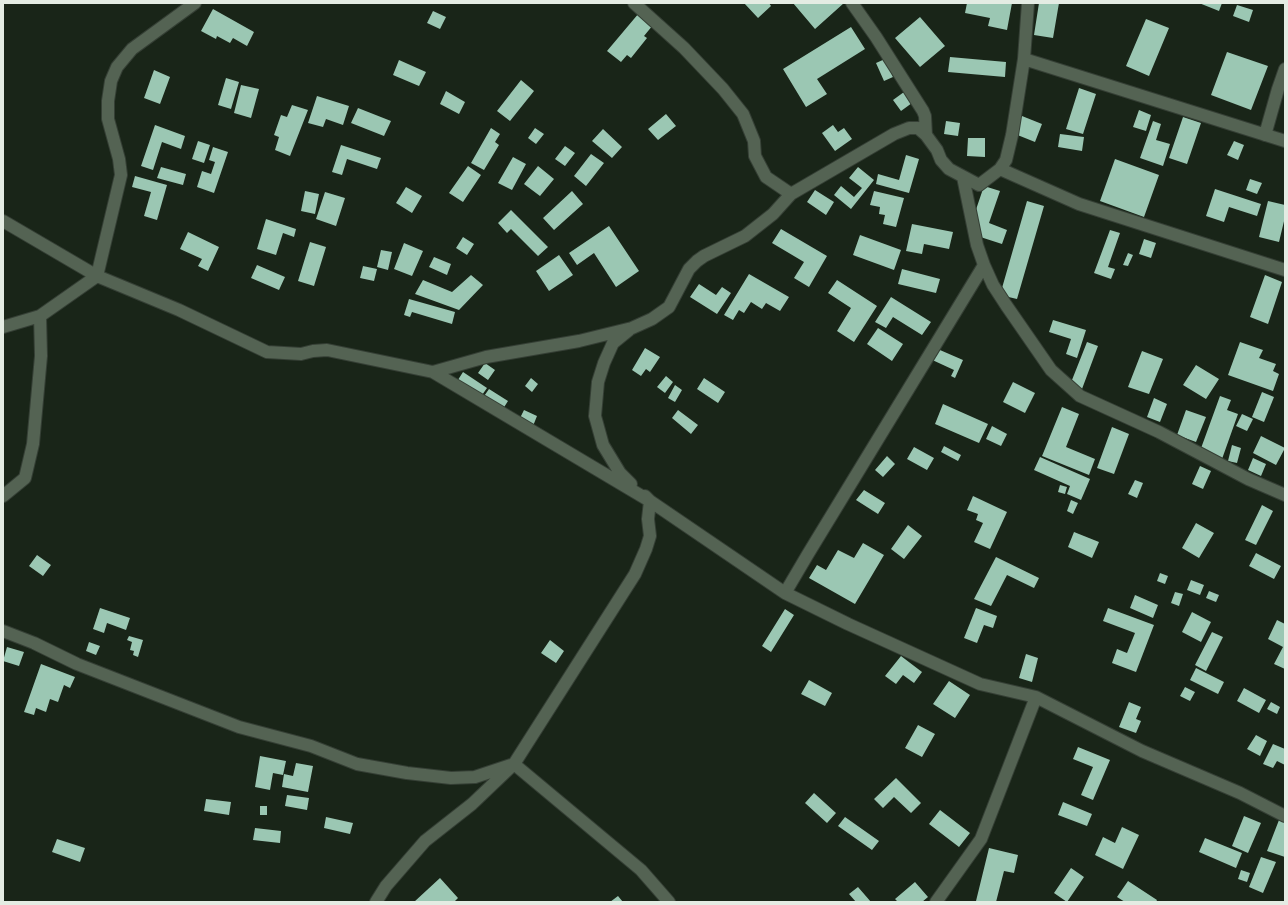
<!DOCTYPE html>
<style>
body{margin:0}
#map{position:relative;width:1288px;height:905px;overflow:hidden;background:#192518;font-family:Mulish,sans-serif}
canvas{display:block}
.frame{position:absolute;inset:0;border:4px solid #e4ece3;pointer-events:none}
</style>
<div id="map">
<canvas width="1288" height="905"></canvas>
<div class="frame"></div>
</div>
<script>
const ctx = document.querySelector('canvas').getContext('2d');
ctx.lineJoin = 'round';
function fill(path, color) { ctx.fillStyle = color; ctx.fill(path, 'evenodd'); }
function trace(path, color, width, dash) { ctx.strokeStyle = color; ctx.lineWidth = width; ctx.lineCap = dash ? 'butt' : 'round'; ctx.setLineDash(dash || []); ctx.stroke(path); }
const building = new Path2D(`
 M744,3H769L771,6L758,18Z
 M793,3H844L815,29Z
 M967,3H1012L1007,30L988,26L990,18L965,13Z
 M1039,3H1059L1053,38L1034,35Z
 M1199,3H1222L1219,11Z
 M1237,5L1253,10L1249,22L1233,16Z
 M213,9L254,32L247,46L233,38L230,43L217,36L216,39L201,31Z
 M433,11L446,17L440,29L427,23Z
 M639,13L653,25L644,36L647,38L631,58L627,55L621,62L607,51Z
 M920,17L945,46L920,67L895,38Z
 M1146,19L1169,28L1149,76L1126,66Z
 M851,27L865,49L817,79L827,94L806,107L783,69Z
 M1227,52L1268,66L1251,110L1211,95Z
 M950,57L1006,62L1005,77L948,72Z
 M885,59L893,77L884,81L876,63Z
 M399,60L426,72L419,86L393,75Z
 M154,70L170,77L160,104L144,98Z
 M226,78L239,82L231,109L218,105Z
 M521,80L534,91L510,121L497,111Z
 M241,85L259,89L251,118L234,113Z
 M1079,88L1096,94L1083,134L1066,129Z
 M446,91L465,102L459,114L440,104Z
 M904,92L912,103L901,111L893,100Z
 M317,96L349,106L343,125L326,119L323,127L308,123Z
 M292,105L308,110L290,156L275,150L279,137L274,135L281,115L287,117Z
 M358,108L391,121L384,136L351,123Z
 M1139,110L1151,115L1146,131L1133,127Z
 M666,114L676,126L658,140L648,129Z
 M1017,114L1042,124L1035,142L1010,132Z
 M1183,117L1201,123L1187,164L1169,158Z
 M946,121L960,123L958,136L944,134Z
 M1153,121L1161,124L1156,140L1170,144L1163,166L1140,158Z
 M155,125L185,136L181,149L162,142L153,170L141,166Z
 M833,125L838,132L844,128L852,139L835,151L822,133Z
 M491,128L500,134L495,142L499,145L484,170L471,163Z
 M535,128L544,134L536,144L528,138Z
 M603,129L622,147L612,158L592,141Z
 M1060,134L1084,137L1082,151L1058,147Z
 M968,138H985V157L967,156Z
 M198,141L210,145L204,163L192,159Z
 M1234,141L1244,145L1238,160L1227,155Z
 M341,145L381,158L377,169L347,159L342,175L332,172Z
 M565,146L575,153L565,166L555,159Z
 M213,147L228,152L214,193L197,187L202,171L211,174L215,162L209,160Z
 M591,154L604,163L586,186L574,176Z
 M906,155L919,159L909,193L876,184L878,174L899,180Z
 M513,157L526,164L512,190L498,183Z
 M1115,159L1159,175L1144,217L1100,201Z
 M468,166L481,175L463,202L449,193Z
 M538,166L554,179L540,196L524,184Z
 M161,167L186,174L183,185L157,178Z
 M858,167L874,180L851,209L834,195L841,186L854,197L862,188L849,178Z
 M135,176L167,185L157,220L144,216L151,192L132,187Z
 M1250,179L1262,183L1257,194L1246,190Z
 M984,186L1000,191L989,223L1007,230L1002,244L968,233Z
 M406,187L422,196L412,213L396,203Z
 M1215,189L1261,204L1257,216L1229,207L1224,222L1206,216Z
 M815,190L834,202L826,215L807,202Z
 M305,191L319,194L315,214L301,211Z
 M572,191L583,204L554,230L543,218Z
 M874,191L904,198L896,227L883,224L885,215L879,214L880,207L870,205Z
 M325,192L345,198L336,226L316,219Z
 M1027,201L1044,206L1017,299L1000,295Z
 M1268,201L1285,205V217L1279,242L1259,237Z
 M511,210L548,247L538,256L511,229L507,233L498,223Z
 M266,219L296,229L294,237L283,233L276,255L257,249Z
 M912,224L953,232L949,249L924,244L922,254L906,251Z
 M609,226L639,271L616,287L594,253L577,265L569,253Z
 M781,229L827,256L809,287L794,278L804,262L772,243Z
 M1110,230L1120,233L1108,267L1115,269L1111,279L1094,273Z
 M188,232L219,247L208,271L198,266L202,259L180,249Z
 M860,235L901,250L894,270L853,255Z
 M463,237L474,244L467,255L456,248Z
 M1144,239L1156,243L1151,258L1139,254Z
 M310,242L326,247L314,286L298,281Z
 M404,243L423,251L412,276L394,269Z
 M381,250L392,252L388,270L377,267Z
 M1128,253L1133,255L1128,266L1123,265Z
 M559,255L573,275L549,291L536,271Z
 M434,257L451,264L447,275L429,267Z
 M257,265L285,277L279,290L251,278Z
 M363,266L377,269L374,281L360,278Z
 M902,269L940,279L936,293L898,284Z
 M749,274L789,297L780,311L766,303L762,309L751,302L744,313L739,310L733,320L724,315Z
 M471,275L483,285L459,310L415,294L423,280L452,292Z
 M1265,275L1282,282L1268,324L1250,317Z
 M837,280L877,306L854,342L837,331L851,308L828,293Z
 M699,284L716,295L722,287L731,293L717,314L690,297Z
 M891,297L931,322L922,335L893,317L886,328L875,322Z
 M409,299L455,312L452,324L412,312L410,317L404,315Z
 M1053,320L1086,330L1077,358L1066,354L1071,339L1049,332Z
 M878,328L903,344L892,361L867,344Z
 M1087,342L1098,346L1082,389L1070,385Z
 M1240,342L1263,350L1259,358L1276,364L1273,371L1279,374L1273,391L1228,375Z
 M933,347L963,360L955,378L951,376L954,370L928,358Z
 M645,348L660,357L650,372L646,369L641,376L632,370Z
 M1142,351L1163,359L1149,394L1128,387Z
 M485,363L495,370L488,380L478,373Z
 M1196,365L1219,379L1206,399L1183,385Z
 M463,372L487,388L480,398L456,383Z
 M666,376L673,382L665,393L657,387Z
 M531,378L538,384L532,392L525,386Z
 M704,378L725,392L718,403L697,389Z
 M1013,382L1035,393L1025,413L1003,402Z
 M675,385L682,390L675,402L668,398Z
 M489,389L508,401L501,412L482,399Z
 M1262,392L1274,397L1264,422L1252,417Z
 M1220,396L1231,400L1227,410L1238,414L1222,459L1200,451Z
 M1154,398L1167,404L1160,422L1147,417Z
 M943,404L988,424L979,443L935,424Z
 M1062,407L1079,414L1066,447L1095,459L1089,475L1042,456Z
 M524,410L537,416L533,426L519,420Z
 M678,410L698,425L691,434L672,418Z
 M1186,410L1206,417L1196,442L1177,435Z
 M1242,414L1253,419L1247,431L1236,426Z
 M992,426L1007,434L1001,446L986,439Z
 M1112,427L1129,434L1114,474L1097,468Z
 M1261,436L1285,448L1276,465L1253,453Z
 M1232,445L1241,448L1237,463L1228,461Z
 M944,446L961,455L958,461L941,452Z
 M914,447L934,458L927,470L907,459Z
 M887,456L895,464L883,477L875,470Z
 M1040,457L1090,479L1081,500L1067,494L1070,486L1034,470Z
 M1253,458L1266,464L1261,476L1248,470Z
 M1200,466L1211,471L1203,489L1192,484Z
 M1135,480L1143,483L1137,498L1128,494Z
 M1060,485L1067,487L1065,494L1058,492Z
 M864,490L885,503L878,514L856,500Z
 M973,496L1007,512L990,549L974,542L983,523L976,520L978,514L967,510Z
 M1071,500L1078,503L1073,514L1067,511Z
 M1262,505L1273,511L1256,545L1245,540Z
 M1196,523L1214,533L1199,558L1182,548Z
 M908,525L922,536L904,559L891,549Z
 M1074,532L1099,542L1092,558L1068,547Z
 M863,543L884,555L855,604L809,578L817,565L826,570L838,550L854,558Z
 M1256,553L1281,566L1274,579L1249,566Z
 M37,555L51,565L43,576L29,566Z
 M996,557L1039,578L1034,588L1007,575L991,606L974,599Z
 M1160,573L1168,576L1165,584L1157,581Z
 M1191,580L1204,585L1200,595L1187,590Z
 M1209,591L1219,595L1216,602L1206,598Z
 M1175,592L1183,594L1179,606L1171,603Z
 M1135,595L1158,605L1153,618L1130,608Z
 M100,608L130,618L126,630L107,623L104,633L93,629Z
 M976,608L997,616L993,628L984,625L977,643L964,638Z
 M1108,608L1154,625L1136,672L1112,663L1117,649L1127,653L1135,633L1103,621Z
 M785,609L794,615L771,652L762,646Z
 M1192,612L1211,622L1201,642L1182,632Z
 M1277,620L1285,624V669L1274,664L1283,647L1268,639Z
 M1212,632L1223,637L1206,671L1195,665Z
 M129,636L143,640L138,657L133,655L134,651L130,650L132,642L127,640Z
 M550,640L564,651L556,663L541,653Z
 M89,642L100,646L96,655L86,651Z
 M7,647L24,652L19,666L3,661Z
 M1026,654L1038,658L1032,682L1019,678Z
 M901,656L922,672L914,683L903,675L896,684L885,676Z
 M41,664L75,677L70,688L64,685L58,702L50,699L46,712L36,708L34,715L24,712Z
 M1196,668L1224,682L1218,694L1190,680Z
 M809,680L832,693L825,706L801,694Z
 M949,681L970,695L955,718L933,704Z
 M1185,687L1195,692L1190,701L1180,696Z
 M1244,688L1266,700L1259,713L1237,701Z
 M1129,702L1141,707L1136,719L1141,721L1136,733L1119,727Z
 M1271,702L1280,707L1277,714L1267,709Z
 M918,725L935,734L922,757L905,748Z
 M1256,735L1267,741L1260,756L1247,749Z
 M1273,744L1285,749V765L1277,761L1273,768L1263,764Z
 M1078,747L1110,760L1093,800L1081,795L1093,767L1073,759Z
 M260,756L286,761L283,775L273,773L270,790L255,787Z
 M296,763L313,766L308,792L282,787L284,774L293,776Z
 M896,778L921,803L911,813L894,797L883,808L874,799Z
 M814,793L836,813L827,823L805,803Z
 M287,795L309,798L307,810L285,806Z
 M206,799L231,802L229,815L204,811Z
 M1063,802L1092,814L1087,826L1058,815Z
 M260,806H267V815H260Z
 M940,810L970,833L959,847L929,824Z
 M1244,816L1261,823L1248,853L1232,846Z
 M326,817L353,823L350,834L324,828Z
 M845,817L879,841L872,850L838,826Z
 M1279,820L1285,822V857L1267,851Z
 M1122,827L1139,835L1123,869L1095,855L1103,837L1115,843Z
 M255,828L281,831L280,843L253,840Z
 M1205,838L1242,853L1236,868L1199,852Z
 M57,839L85,848L80,862L52,852Z
 M989,848L1018,855L1014,873L1004,871L996,902H982L976,901Z
 M1261,857L1276,862L1263,893L1249,887Z
 M1071,868L1084,877L1067,902L1054,893Z
 M1241,870L1250,873L1247,882L1238,879Z
 M440,878L458,898L454,902H414Z
 M1128,881L1157,900L1156,902H1125L1117,897Z
 M915,882L928,897L922,902H898L895,899Z
 M858,887L871,902H856L849,894Z
 M618,896L623,902H610Z`);
const street = new Path2D(`
 M634,3L684,48L723,89L743,114L754,141L755,156L766,177L791,194
 M852,3L876,37L923,111L925,116L926,135
 M1024,59L1028,3
 M1265,135L1278,89L1285,69
 M1000,169L1079,204L1285,270
 M963,177L977,245L984,265L993,285L1006,305L1051,370L1080,396L1159,432L1248,479L1285,495
 M3,221L97,276L179,310L267,352L301,354L313,351L327,350L433,372L650,501L785,593L848,624L980,684L1036,697L1142,751L1240,793L1285,816
 M3,327L40,316L97,276L121,175L119,159L108,119V101L111,81L117,67L132,49L195,3
 M629,330L613,343L604,363L598,382L595,416L603,445L620,473L631,484
 M433,372L486,357L579,341L632,328L652,319L669,307L689,269L697,261L704,256L745,236L773,214L791,194L894,134L909,128H918L926,135L937,150L941,160L949,169L979,185L1000,169L1006,160L1012,135L1024,59L1285,141
 M3,496L25,478L33,444L41,356L40,316
 M785,593L808,554L984,265
 M3,631L34,643L77,664L239,727L311,746L357,764L407,773L451,778L475,777L511,765
 M514,764L641,870L669,902
 M376,902L386,886L425,841L472,804L514,764L635,574L646,549L650,536L648,519L650,501L645,496
 M936,902L981,839L1036,697`);
fill(building, '#9bc7b3');
trace(street, '#353f35', 14);
trace(street, '#546353', 12);
</script>
